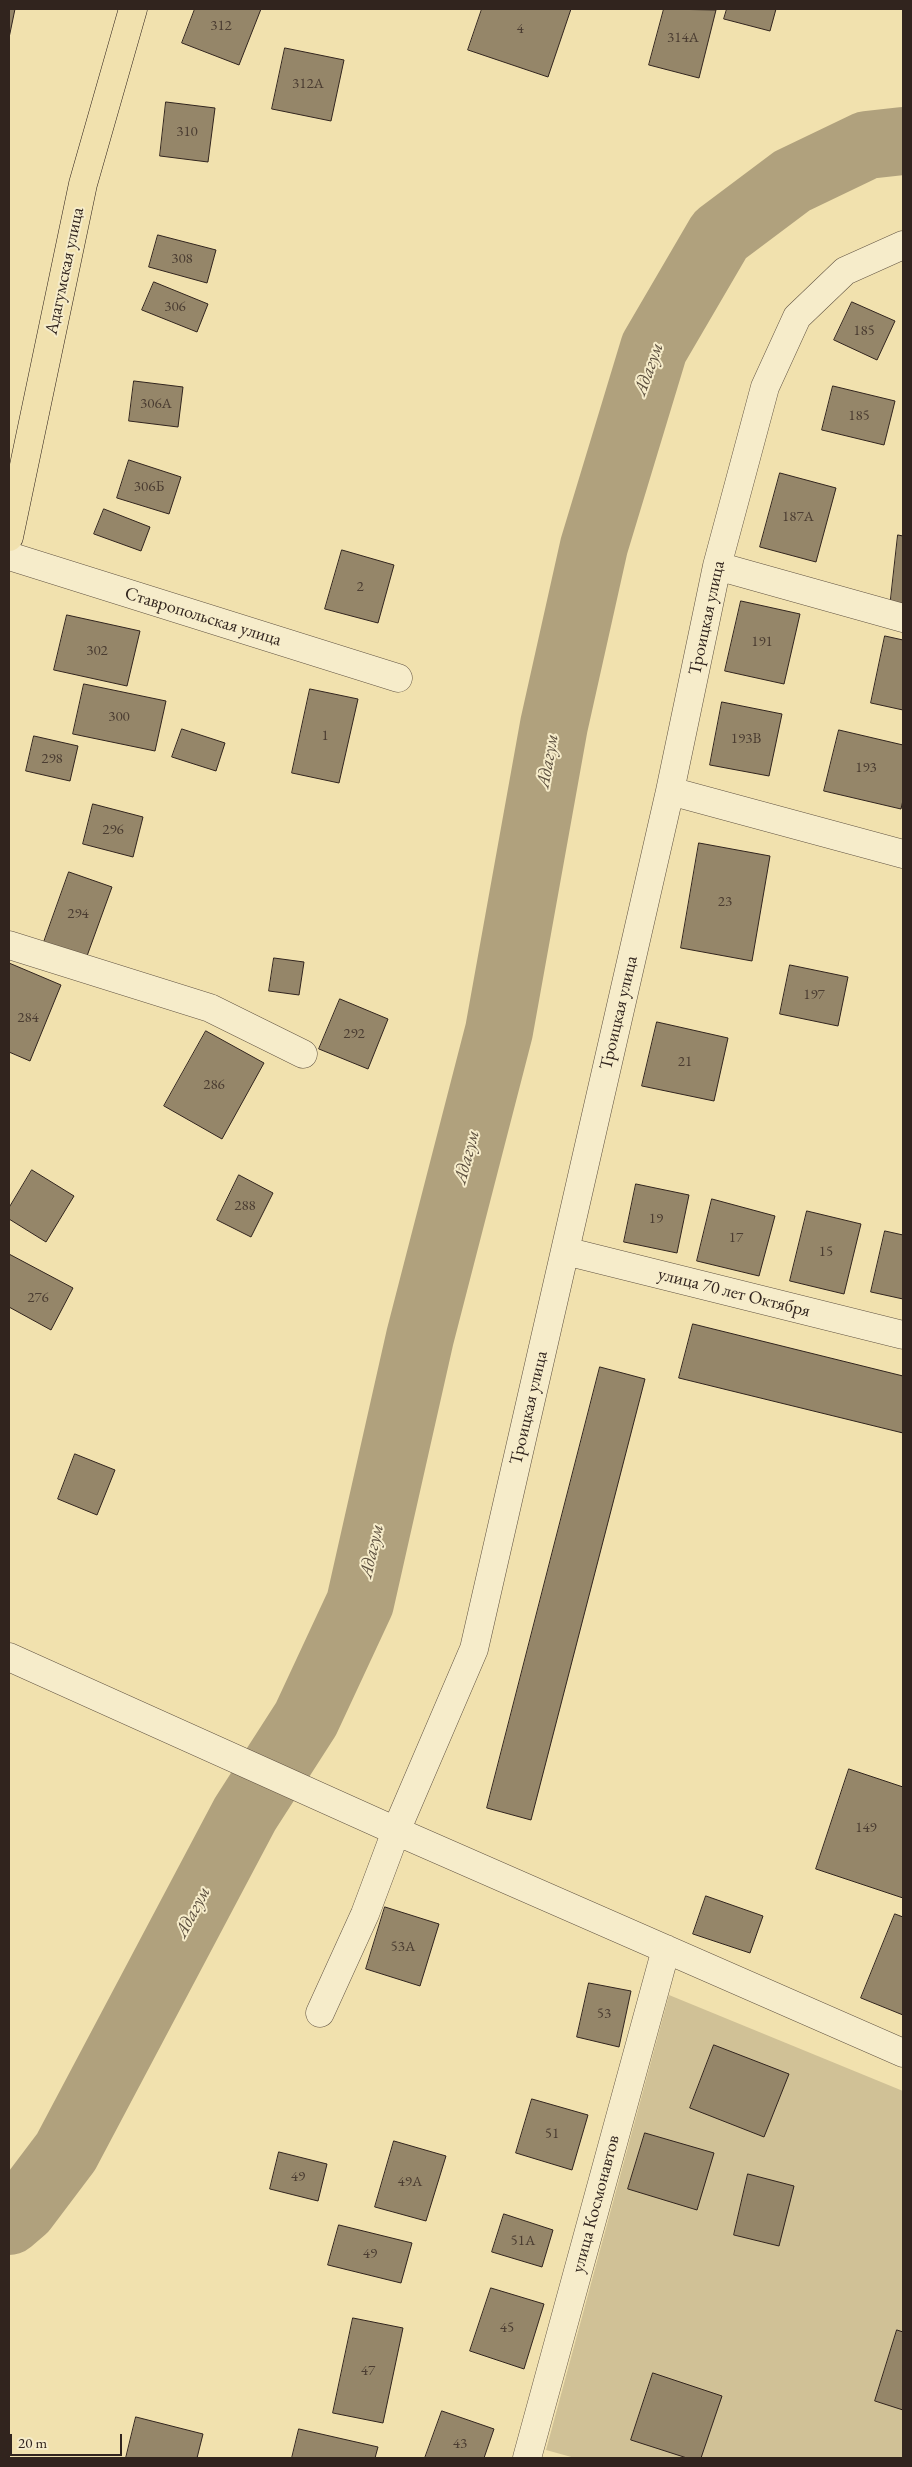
<!DOCTYPE html>
<meta charset="utf-8">
<style>
body{margin:0}
#map{position:relative;width:912px;height:2467px;overflow:hidden;background:#f1e1ae;font-family:"EB Garamond",serif}
canvas{display:block}
.frame{position:absolute;inset:0;border:10px solid #31241e;pointer-events:none}
.scale{position:absolute;left:10px;top:2434px;width:112px;height:22px;box-sizing:border-box;border:2px solid #31241e;border-top:0;padding-left:6px;font-size:15px;line-height:18px;white-space:nowrap;color:#31241e;-webkit-text-stroke:4px #f6ecca;paint-order:stroke}
</style>
<div id="map">
<canvas width="912" height="2467"></canvas>
<div class="frame"></div>
<div class="scale">20 m</div>
</div>
<script>
const ctx = document.querySelector('canvas').getContext('2d');
ctx.lineJoin = 'round';
function fill(path, color) { ctx.fillStyle = color; ctx.fill(path, 'evenodd'); }
function trace(path, color, width, dash) { ctx.strokeStyle = color; ctx.lineWidth = width; ctx.lineCap = dash ? 'butt' : 'round'; ctx.setLineDash(dash || []); ctx.stroke(path); }
function write(font, color, halo, rows, align = 'center') {
  ctx.font = font + ' "EB Garamond",serif'; ctx.lineWidth = 4; ctx.setLineDash([]); ctx.textBaseline = 'middle'; ctx.strokeStyle = halo; ctx.fillStyle = color; for (const [text, x, y, turn = 0] of rows) {
    ctx.save(); ctx.translate(x, y); ctx.rotate((+turn || 0) * Math.PI / 180); ctx.textAlign = isNaN(turn) ? turn : align; if (halo) ctx.strokeText(text, 0, 0); ctx.fillText(text, 0, 0); ctx.restore();
  }
}
const green = new Path2D(`
 M669,1995L903,2091V2458H575L546,2450Z`);
const river = new Path2D(`
 M9,2221L23,2209L66,2152L245,1814L306,1719L360,1603L420,1337L499,1031L554,725L594,546L654,348L720,235L792,181L867,145L903,141`);
const building = new Path2D(`
 M9,9H15L9,38Z
 M195,9H261L239,65L182,43Z
 M482,9H571L548,77L468,50Z
 M664,9L716,10L699,78L649,65Z
 M727,9H776L770,31L724,19Z
 M285,48L344,60L331,121L272,109Z
 M166,102L215,108L208,162L160,156Z
 M158,235L216,250L207,283L149,267Z
 M154,282L208,304L197,332L142,310Z
 M852,302L895,321L877,360L834,340Z
 M134,381L183,387L178,427L129,421Z
 M833,386L895,401L884,445L822,430Z
 M129,460L181,477L169,514L117,498Z
 M780,473L836,488L816,562L760,547Z
 M104,509L150,527L141,551L94,534Z
 M898,535L903,536V608L890,607Z
 M342,550L394,565L378,623L325,609Z
 M741,601L800,614L784,684L725,671Z
 M67,615L140,631L127,686L54,670Z
 M885,636L903,640V710L871,703Z
 M84,684L166,701L155,751L73,734Z
 M310,689L358,699L339,783L292,773Z
 M722,702L782,714L769,776L710,765Z
 M182,729L225,743L216,771L172,757Z
 M839,730L903,745V800L901,809L824,791Z
 M34,736L78,746L70,781L26,771Z
 M93,804L143,817L133,857L83,844Z
 M699,843L770,856L752,961L681,948Z
 M69,872L112,887L87,956L44,942Z
 M274,958L304,962L299,995L269,991Z
 M9,963L61,985L30,1061L9,1052Z
 M790,965L848,977L838,1026L780,1014Z
 M340,999L388,1019L368,1069L319,1049Z
 M657,1022L728,1038L714,1101L642,1086Z
 M206,1031L264,1063L222,1139L164,1106Z
 M32,1170L74,1196L46,1242L9,1219V1208Z
 M239,1175L273,1193L251,1237L217,1220Z
 M636,1184L689,1195L677,1253L624,1242Z
 M712,1199L775,1216L759,1276L697,1261Z
 M807,1211L861,1224L844,1294L790,1281Z
 M885,1231L903,1235V1299L871,1292Z
 M9,1254L73,1288L51,1330L9,1307Z
 M693,1324L903,1376V1433L679,1378Z
 M600,1367L645,1379L531,1820L487,1808Z
 M75,1454L115,1470L97,1515L58,1499Z
 M849,1769L903,1787V1898L816,1869Z
 M706,1896L763,1916L750,1953L693,1934Z
 M385,1907L439,1924L420,1986L366,1969Z
 M895,1914L903,1917V2015L861,1998Z
 M589,1983L631,1991L619,2047L577,2037Z
 M714,2045L789,2074L764,2137L690,2108Z
 M532,2099L588,2115L572,2170L516,2153Z
 M645,2133L714,2153L697,2210L628,2189Z
 M394,2141L446,2156L426,2221L375,2207Z
 M279,2152L327,2164L318,2201L270,2189Z
 M748,2174L794,2186L779,2246L734,2235Z
 M504,2214L553,2230L542,2267L492,2252Z
 M339,2225L412,2243L401,2283L328,2265Z
 M491,2288L544,2304L524,2369L470,2351Z
 M353,2318L403,2328L383,2423L333,2413Z
 M897,2330L903,2332V2410L875,2401Z
 M653,2373L722,2396L701,2458H687L631,2440Z
 M442,2411L494,2429L484,2458H425Z
 M136,2417L203,2434L197,2458H126Z
 M299,2429L378,2447L375,2458H292Z`);
const minor = new Path2D(`
 M9,556L398,678
 M717,566L903,618
 M670,791L903,854
 M9,945L210,1008L303,1054
 M565,1251L903,1335
 M9,1657L396,1831L903,2053
 M320,2013L365,1914L396,1831L474,1649L670,791L717,566L765,387L797,317L845,271L903,245
 M527,2458L666,1949`);
const major = new Path2D(`
 M9,537L83,184L133,9`);
const numberNames = [
 ["312",221,26],
 ["4",520,29],
 ["314А",683,38],
 ["312А",308,84],
 ["310",187,132],
 ["308",182,259],
 ["306",175,307],
 ["185",864,331],
 ["306А",156,404],
 ["185",859,416],
 ["306Б",149,487],
 ["187А",798,517],
 ["2",360,587],
 ["191",762,642],
 ["302",97,651],
 ["300",119,717],
 ["1",325,736],
 ["193В",746,739],
 ["298",52,759],
 ["193",866,768],
 ["296",113,830],
 ["23",725,902],
 ["294",78,914],
 ["197",814,995],
 ["284",28,1018],
 ["292",354,1034],
 ["21",685,1062],
 ["286",214,1085],
 ["288",245,1206],
 ["19",656,1219],
 ["17",736,1238],
 ["15",826,1252],
 ["276",38,1298],
 ["149",866,1828],
 ["53А",403,1947],
 ["53",604,2014],
 ["51",552,2134],
 ["49",298,2177],
 ["49А",410,2182],
 ["51А",523,2241],
 ["49",370,2254],
 ["45",507,2328],
 ["47",368,2371],
 ["43",460,2444]
];
const streetNames = [
 ["Адагумская улица",65,271,-78],
 ["Ставропольская улица",203,617,17],
 ["Троицкая улица",707,618,-78],
 ["Троицкая улица",619,1013,-77],
 ["улица 70 лет Октября",734,1293,14],
 ["Троицкая улица",529,1408,-77],
 ["улица Космонавтов",596,2204,-75]
];
const waterNames = [
 ["Адагум",649,369,-70],
 ["Адагум",548,761,-80],
 ["Адагум",467,1157,-75],
 ["Адагум",372,1551,-77],
 ["Адагум",193,1912,-62]
];
fill(green, '#d0c196');
trace(river, '#b0a17d', 68);
fill(building, '#958669');
trace(building, '#31241e', 1);
trace(minor, '#615342', 29);
trace(major, '#31241e', 29);
trace(minor, '#f6ecca', 28);
trace(major, '#f1e1ae', 28);
write('15px', '#4a3c31', null, numberNames);
write('18px', '#31241e', '#f6ecca', streetNames);
write('italic 19px', '#5d503f', '#f6ecca', waterNames);
</script>
